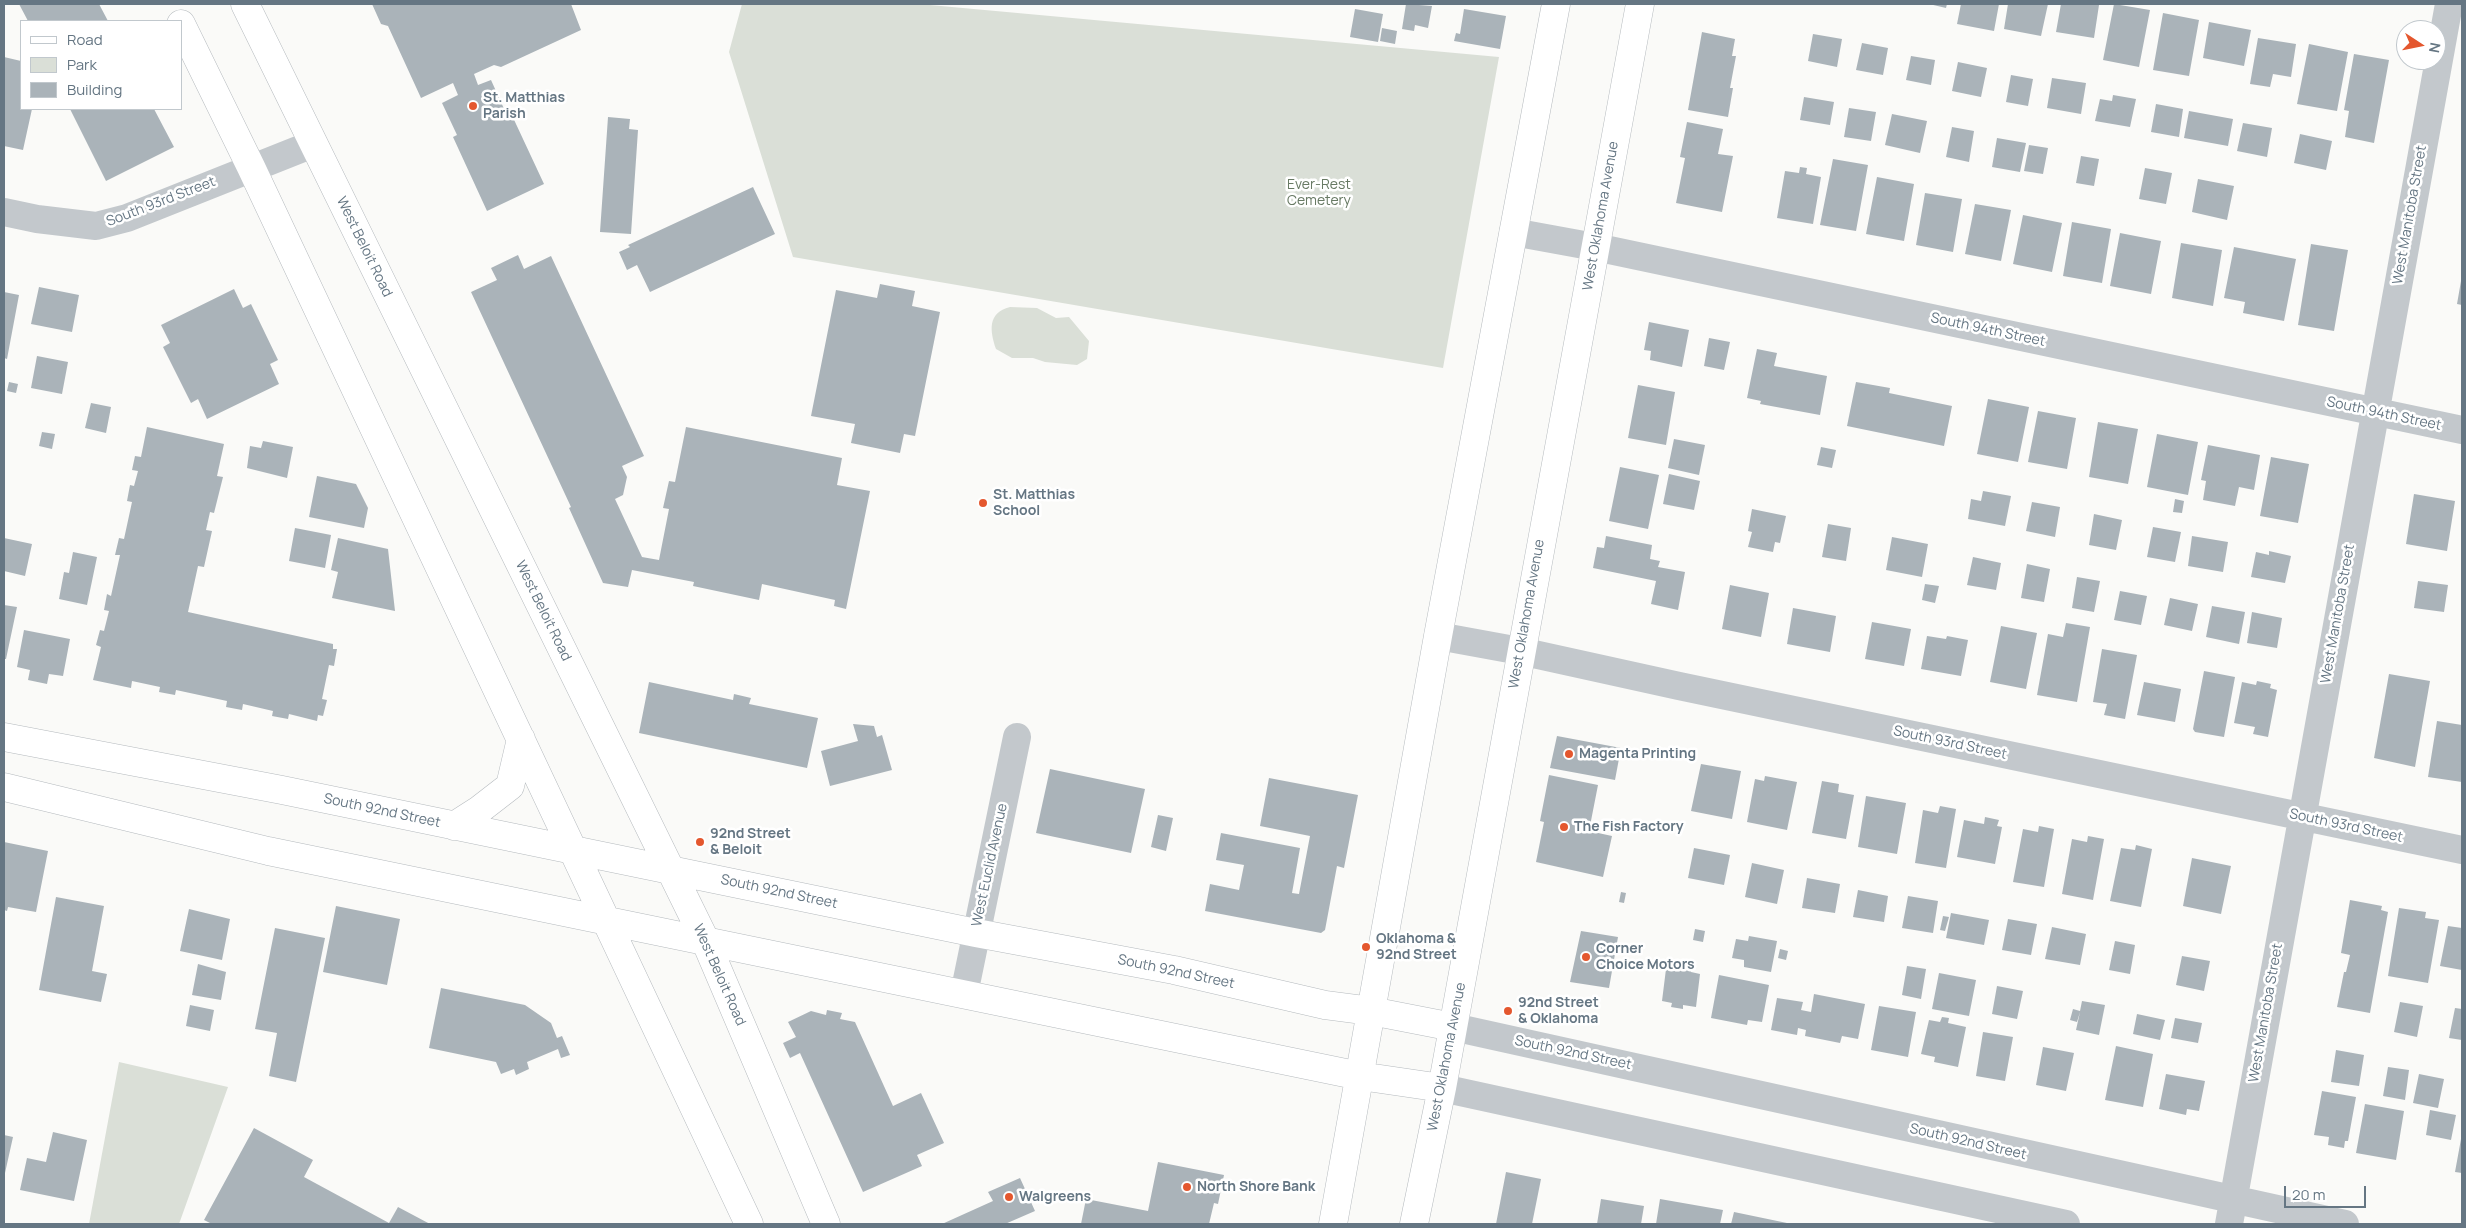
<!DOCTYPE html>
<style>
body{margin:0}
#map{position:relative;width:2466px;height:1228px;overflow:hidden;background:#fafaf8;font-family:Manrope,sans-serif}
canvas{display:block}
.frame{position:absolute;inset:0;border:5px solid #657683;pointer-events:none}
.legend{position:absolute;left:20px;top:20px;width:162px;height:90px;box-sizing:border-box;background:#fff;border:1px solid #c1c8cd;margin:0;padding:6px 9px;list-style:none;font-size:15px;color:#657683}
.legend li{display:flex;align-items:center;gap:10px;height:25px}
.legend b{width:25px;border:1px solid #c1c8cd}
.north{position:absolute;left:2396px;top:20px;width:50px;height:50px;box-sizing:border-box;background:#fff;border:1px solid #c1c8cd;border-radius:50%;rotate:101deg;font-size:14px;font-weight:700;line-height:20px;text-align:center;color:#657683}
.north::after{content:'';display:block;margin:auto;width:18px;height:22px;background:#e4572e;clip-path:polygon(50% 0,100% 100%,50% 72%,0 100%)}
.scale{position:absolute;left:2284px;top:1186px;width:82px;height:22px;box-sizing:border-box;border:2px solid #657683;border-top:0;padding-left:6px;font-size:15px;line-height:18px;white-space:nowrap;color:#657683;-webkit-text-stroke:4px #fff;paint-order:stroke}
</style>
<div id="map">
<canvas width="2466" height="1228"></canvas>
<div class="frame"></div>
<ul class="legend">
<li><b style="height:6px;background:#fff"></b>Road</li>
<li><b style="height:14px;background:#dadfd7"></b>Park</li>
<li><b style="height:14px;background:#aab3b9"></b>Building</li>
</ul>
<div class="north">N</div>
<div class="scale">20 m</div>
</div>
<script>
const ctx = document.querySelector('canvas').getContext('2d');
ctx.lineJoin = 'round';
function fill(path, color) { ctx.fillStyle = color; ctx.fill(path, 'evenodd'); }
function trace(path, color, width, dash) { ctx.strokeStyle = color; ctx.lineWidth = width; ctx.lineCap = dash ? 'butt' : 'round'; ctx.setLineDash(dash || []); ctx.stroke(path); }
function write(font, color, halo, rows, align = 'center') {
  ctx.font = font + ' Manrope,sans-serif'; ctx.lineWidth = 5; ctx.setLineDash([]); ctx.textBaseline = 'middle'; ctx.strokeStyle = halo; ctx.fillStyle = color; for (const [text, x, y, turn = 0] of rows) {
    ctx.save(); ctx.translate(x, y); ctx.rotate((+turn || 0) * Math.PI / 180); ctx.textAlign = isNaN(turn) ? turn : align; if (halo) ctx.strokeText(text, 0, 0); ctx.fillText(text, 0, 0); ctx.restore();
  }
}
const green = new Path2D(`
 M742,4H919L1499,57L1443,368L793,257L729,52Z
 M1010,307L1037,308L1056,318L1069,317L1089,341L1087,359L1077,365L1045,362L1033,358H1012L996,349C990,331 987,313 1010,307Z
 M119,1062L228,1087L179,1224H89Z`);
const building = new Path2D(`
 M19,4H99L108,21H28Z
 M372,4H571L581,30L501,67L494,65L474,74L478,85L491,80L505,111L509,109L544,184L487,211L453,137L457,135L442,103L458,95L453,83L421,98L388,26L381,24Z
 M1406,4L1432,6L1428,28L1415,25L1414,31L1402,29Z
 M1929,4H1947L1946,8Z
 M1961,4H1999L1994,31L1957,24Z
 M2008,4H2048L2041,36L2004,29Z
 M2061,4L2099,5L2094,38L2056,32Z
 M2114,4L2150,10L2139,67L2103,60Z
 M1355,9L1383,14L1378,42L1350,37Z
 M1464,9L1506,16L1500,49L1454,41L1456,33L1460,34Z
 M2163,13L2199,20L2189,76L2153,70Z
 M2209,22L2251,30L2244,66L2203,58Z
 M1382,28L1397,31L1395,44L1380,41Z
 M1702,32L1735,39L1732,56H1736L1730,88H1733L1728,117L1688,110Z
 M1813,34L1842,39L1837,67L1808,61Z
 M2258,38L2296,44L2291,77L2273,74L2270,87L2250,84Z
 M1862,43L1888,48L1883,75L1856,70Z
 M2309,44L2348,52L2337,111L2297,104Z
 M2354,54L2389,60L2374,143L2345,137L2349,111L2344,110Z
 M1911,56L1935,60L1931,85L1906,80Z
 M4,57L21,61V109H32L23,150L4,146Z
 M1958,62L1987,68L1981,97L1952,91Z
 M2011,75L2033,79L2028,106L2006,102Z
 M2052,78L2086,83L2081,114L2047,108Z
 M2113,95L2136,99L2130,127L2095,121L2100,99L2112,101Z
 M1804,97L1834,102L1830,125L1800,120Z
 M2156,104L2183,109L2179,137L2151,132Z
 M1849,108L1876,112L1871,141L1844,137Z
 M70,109H154L174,147L106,181Z
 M2189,111L2233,119L2228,146L2184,138Z
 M1892,114L1927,121L1920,153L1885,145Z
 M608,117L630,119L629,129L638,130L631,234L600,232Z
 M1687,122L1723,129L1718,154L1733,156L1722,212L1676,203L1685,158L1680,157Z
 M2243,123L2272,128L2267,157L2237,151Z
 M1952,127L1974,131L1969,162L1946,157Z
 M2300,134L2332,141L2326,170L2294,163Z
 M1997,138L2026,143L2020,172L1992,167Z
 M2029,145L2048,148L2043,174L2024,171Z
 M2081,156L2099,159L2094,186L2076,183Z
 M1833,159L1868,165L1856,231L1820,225Z
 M1800,167L1807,168L1806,174L1821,177L1813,224L1777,218L1785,171L1799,173Z
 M2145,168L2172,173L2166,204L2139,199Z
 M1877,177L1914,184L1904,241L1866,234Z
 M2198,179L2234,186L2227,220L2192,212Z
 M753,187L775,234L650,292L637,265L627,270L619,252L630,247L628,245Z
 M1925,193L1962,199L1953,252L1916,245Z
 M1975,204L2011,210L2001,261L1965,254Z
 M2023,215L2062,223L2052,272L2013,264Z
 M2072,222L2111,229L2102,283L2063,276Z
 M2120,233L2161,241L2151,294L2110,286Z
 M2181,243L2222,250L2213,306L2172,298Z
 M2311,244L2348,250L2334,331L2298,325Z
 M2234,247L2296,259L2284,321L2243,313L2245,302L2224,298Z
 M518,255L524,269L551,256L644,456L622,466L627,477L623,495L615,499L642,557L659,560L669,509L663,508L669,481L675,482L686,427L842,458L837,485L870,491L846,609L834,606L835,600L762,584L759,600L693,586L694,582L632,570L628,587L603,583L569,508L571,507L471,292L497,280L491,268Z
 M2461,281H2462V305L2457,304Z
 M880,284L915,291L912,306L940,312L915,436L904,434L900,453L851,443L855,424L811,416L836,290L877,298Z
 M39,287L79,295L72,332L31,324Z
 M234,289L243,308L251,304L278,360L270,364L279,384L207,419L198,399L191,403L163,347L170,343L161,325Z
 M4,292L19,295L7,359L4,358Z
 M1649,322L1689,330L1682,367L1650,360L1651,351L1644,350Z
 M1709,338L1730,342L1724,370L1704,366Z
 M1757,349L1777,353L1774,366L1827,376L1820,415L1760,404L1761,401L1747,398Z
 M37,356L68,362L62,394L31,388Z
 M9,382L18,384L16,393L7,391Z
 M1856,382L1890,388L1889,393L1952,406L1944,446L1847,426Z
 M1638,385L1675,392L1666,445L1628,438Z
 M1988,399L2029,407L2018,462L1977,454Z
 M91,403L111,407L106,433L85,428Z
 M2038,411L2076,418L2067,469L2028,462Z
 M2098,422L2138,429L2128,484L2089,477Z
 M147,427L224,444L217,476L223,477L214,513L210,512L206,530L212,531L204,567L198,566L188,612L333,644V649H337L334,666L329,665L322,699L327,700L323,716L318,715L317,721L289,714L288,719L272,716L273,711L243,704L242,710L226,707L227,701L176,690L175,695L159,692L160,687L132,681L131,688L93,680L101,647L96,645L100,630L104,631L109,611L104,610L107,594L111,596L120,555H115L119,538L124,539L132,502L127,501L130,485L134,486L138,471L132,470L135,456L141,457Z
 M42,432L55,434L52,449L39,446Z
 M2157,434L2198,442L2188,495L2147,487Z
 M1674,439L1705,445L1699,475L1668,468Z
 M263,441L293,447L287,478L247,468L250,446L261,448Z
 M2208,445L2260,455L2254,490L2239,487L2235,506L2203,500L2206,481L2201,480Z
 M1821,447L1836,450L1832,468L1817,465Z
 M2271,457L2309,464L2298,523L2260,516Z
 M1620,467L1659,475L1648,529L1609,521Z
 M1669,474L1700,481L1694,510L1663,504Z
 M317,476L356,484L368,508L364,528L309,517Z
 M1983,491L2011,496L2005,526L1968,519L1971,499L1981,501Z
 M2414,494L2455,501L2447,551L2406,544Z
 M2175,499L2184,501L2182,513L2173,512Z
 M2032,502L2060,507L2055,537L2026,531Z
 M1752,509L1786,516L1780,543L1775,542L1773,552L1748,547L1752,532L1748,531Z
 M2094,514L2122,520L2116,550L2089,545Z
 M1828,524L1851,528L1846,561L1822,557Z
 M2153,527L2181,532L2175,562L2147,557Z
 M295,528L331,535L325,568L289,561Z
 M1606,536L1652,545L1650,559L1660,561L1658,567L1685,572L1678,610L1651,604L1656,581L1593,568L1597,547L1604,548Z
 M2192,536L2228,542L2223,572L2188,566Z
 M1892,537L1928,544L1922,577L1886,570Z
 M4,538L32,544L25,576L4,571Z
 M338,538L388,549L395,611L332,598L338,572L331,570Z
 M2269,551L2291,556L2285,583L2251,577L2256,552L2269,555Z
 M73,552L97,557L87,605L59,599L64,572L69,573Z
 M1973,557L2001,563L1996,590L1967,585Z
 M2027,564L2050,569L2044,602L2021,598Z
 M2077,577L2100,581L2094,612L2072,608Z
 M2418,581L2448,585L2444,612L2414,608Z
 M1925,584L1939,586L1935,603L1922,600Z
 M1730,585L1769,593L1761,637L1722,629Z
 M2120,591L2147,596L2141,625L2114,620Z
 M2170,598L2198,604L2192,631L2164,625Z
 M4,605L17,607L6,659H4Z
 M2212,606L2245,612L2239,644L2206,637Z
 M1793,608L1836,616L1830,652L1787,644Z
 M2252,612L2282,618L2277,648L2247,643Z
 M1872,622L1911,629L1904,666L1865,659Z
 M2066,623L2090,627L2077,702L2037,695L2048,634L2063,637Z
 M2001,626L2037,633L2026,689L1990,682Z
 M24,630L70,639L63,676L49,674L47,684L28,680L30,670L17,667Z
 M1927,636L1946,639L1947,636L1968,640L1961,676L1921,669Z
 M2102,649L2137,655L2125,719L2104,715L2107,704L2093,702Z
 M2204,671L2235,677L2224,737L2195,732L2193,729Z
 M2389,674L2430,681L2415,767L2374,758Z
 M2257,681L2271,684L2270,688L2277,690L2268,737L2253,734L2255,727L2234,723L2242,682L2256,685Z
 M649,682L733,700L734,694L751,698L749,704L818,718L807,768L639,733Z
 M2144,682L2181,689L2175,722L2137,715Z
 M2437,721L2462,725V782L2428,777Z
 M853,724L874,726L877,737L882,735L892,770L830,786L821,751L858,741Z
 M1557,736L1621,748L1615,780L1550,768Z
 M1701,764L1741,771L1732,819L1691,811Z
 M1050,769L1145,789L1131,853L1036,833Z
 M1549,775L1598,785L1589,831L1612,836L1603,877L1536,862L1544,822L1540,821Z
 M1765,776L1797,782L1787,830L1747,822L1755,779L1764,781Z
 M1269,778L1358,795L1344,868L1337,866L1325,930L1321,933L1205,911L1210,884L1239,890L1244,865L1216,860L1221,833L1300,848L1292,893L1299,894L1310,836L1260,826Z
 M1822,781L1839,784L1838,792L1854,795L1846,839L1812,833Z
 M1866,796L1906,803L1897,854L1858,847Z
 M1940,806L1956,809L1946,868L1915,863L1923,810L1938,813Z
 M1158,815L1173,818L1166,851L1151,847Z
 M1985,817L1999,820L1997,826L2002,827L1995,864L1957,857L1964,820L1984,824Z
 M2039,826L2054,829L2044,887L2013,882L2023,829L2038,832Z
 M2088,836L2104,839L2093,900L2062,894L2072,839L2087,842Z
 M4,842L48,851L36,912L8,907L7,911L4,910Z
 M2136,845L2152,849L2141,907L2110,901L2121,848L2135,850Z
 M1694,848L1730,855L1724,885L1688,878Z
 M2192,858L2231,866L2221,914L2183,906Z
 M1752,863L1784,870L1777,904L1745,897Z
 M1807,878L1840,884L1835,913L1802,908Z
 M1858,890L1888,896L1884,922L1853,917Z
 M1621,892L1626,893L1624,903L1619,902Z
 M1908,896L1938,901L1933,933L1902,928Z
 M56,897L104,906L92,971L107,974L101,1002L39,990Z
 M2350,900L2382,906L2381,910L2388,912L2370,1013L2337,1007L2344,972H2346L2350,955L2341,953Z
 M336,906L400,919L387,985L323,972Z
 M2399,908L2426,912L2425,918L2439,920L2428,983L2388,976Z
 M189,909L230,919L222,960L180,951Z
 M1951,913L1989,920L1984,945L1946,938Z
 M1943,916L1949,917L1945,931L1940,930Z
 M2008,919L2037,924L2031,955L2002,950Z
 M2448,926L2462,928V970L2440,966Z
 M2052,927L2086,934L2080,965L2045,959Z
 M275,928L325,938L296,1082L269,1076L277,1033L255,1029Z
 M1695,929L1705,931L1703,942L1693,940Z
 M1581,931L1618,937L1609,988L1570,982Z
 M1749,936L1777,941L1771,972L1744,967V960L1732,958L1736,939L1748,941Z
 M2115,941L2135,945L2130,974L2109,970Z
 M1780,949L1788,951L1786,960L1778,958Z
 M2182,956L2210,961L2204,991L2176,985Z
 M198,964L226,972L221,1000L192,995Z
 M1907,966L1926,969L1921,999L1902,995Z
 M1680,968L1691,970V972L1700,974L1696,1007L1683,1005V1009L1671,1007L1672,1003L1662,1001L1666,969L1679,970Z
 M1939,973L1976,980L1969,1016L1932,1009Z
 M1719,975L1769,985L1762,1022L1748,1020L1747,1025L1711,1018Z
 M1997,986L2023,991L2017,1019L1992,1014Z
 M441,988L525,1005L551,1023L557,1038L562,1036L570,1055L561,1058L558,1049L527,1062L529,1069L516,1075L514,1069L501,1074L496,1062L429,1048Z
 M1814,994L1865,1004L1858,1039L1842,1036L1840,1043L1805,1036L1806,1030L1798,1028L1797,1035L1771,1030L1777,998L1803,1002L1801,1010L1811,1012Z
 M2082,1001L2105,1005L2099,1035L2076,1030L2080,1012L2077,1022L2070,1020L2073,1009L2080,1011Z
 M2400,1002L2423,1006L2417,1037L2394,1032Z
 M190,1005L214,1010L210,1031L186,1026Z
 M1879,1006L1916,1012L1908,1057L1871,1050Z
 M2455,1008L2462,1009V1040L2449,1038Z
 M827,1010L842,1013L840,1019L855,1022L893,1106L921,1093L944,1143L917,1155L922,1166L863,1192L800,1053L790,1058L783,1043L796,1037L788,1022L811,1011L826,1015Z
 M2137,1014L2165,1020L2160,1040L2133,1034Z
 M1942,1017L1949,1018L1948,1023L1966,1027L1958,1067L1934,1062L1935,1057L1921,1054L1929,1020L1940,1022Z
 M2175,1018L2202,1023L2198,1043L2171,1038Z
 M1983,1032L2013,1037L2005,1081L1976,1076Z
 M2116,1046L2153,1054L2143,1107L2105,1100Z
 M2043,1047L2074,1053L2066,1091L2036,1085Z
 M2336,1050L2364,1055L2359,1086L2331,1082Z
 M2388,1067L2409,1070L2405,1100L2383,1096Z
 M2166,1074L2205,1081L2199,1111L2187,1109L2186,1115L2159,1109Z
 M2419,1074L2444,1079L2438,1108L2413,1103Z
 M2322,1091L2356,1097L2348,1141H2345L2344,1148L2328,1145L2329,1137L2314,1135Z
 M2365,1104L2404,1111L2396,1160L2356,1153Z
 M2430,1110L2456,1115L2451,1140L2426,1135Z
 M254,1128L313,1160L304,1177L389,1223L398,1207L430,1224H212L204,1220Z
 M53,1132L87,1140L74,1201L20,1190L27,1158L46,1162Z
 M4,1135L13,1137L5,1173H4Z
 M2461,1139H2462V1173L2455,1172Z
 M1158,1162L1224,1175L1218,1204L1214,1203L1209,1224H1081L1086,1199L1148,1211Z
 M1506,1172L1541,1179L1532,1224H1496Z
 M1020,1178L1035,1211L1005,1224H942L993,1201L988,1192Z
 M1601,1199L1644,1206L1641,1224H1597Z
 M1660,1199L1723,1210L1720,1224H1656Z
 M1734,1212L1787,1223V1224H1731Z`);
const minor = new Path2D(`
 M4,212L37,219L96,226L127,218L313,144
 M1513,232L1595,247L2462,430
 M1438,636L1520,651L1679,686L2462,850
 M964,994L1017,737
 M1453,1027L2345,1224
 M1442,1088L2066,1224
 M2229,1224L2449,4`);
const major = new Path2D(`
 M245,4L705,940L826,1224
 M181,24L251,167L749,1224
 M4,737L282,790L976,933L1174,970L1325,1005L1371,1011L1453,1027
 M4,787L268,851L1360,1076L1442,1088
 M454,826L479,810L510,786L521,739
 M1333,1224L1438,636L1556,4
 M1414,1224L1442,1088L1640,4`);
const markers = [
 [473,106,5,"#e4572e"],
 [983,503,5,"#e4572e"],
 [1569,754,5,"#e4572e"],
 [1564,827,5,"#e4572e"],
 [700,842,5,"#e4572e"],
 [1366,947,5,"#e4572e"],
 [1586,957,5,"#e4572e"],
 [1508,1011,5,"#e4572e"],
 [1187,1187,5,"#e4572e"],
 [1009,1197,5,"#e4572e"]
];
const poiNames = [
 ["St. Matthias",483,98],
 ["Parish",483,114],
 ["St. Matthias",993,495],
 ["School",993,511],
 ["Magenta Printing",1579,754],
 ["The Fish Factory",1574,827],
 ["92nd Street",710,834],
 ["& Beloit",710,850],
 ["Oklahoma &",1376,939],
 ["92nd Street",1376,955],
 ["Corner",1596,949],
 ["Choice Motors",1596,965],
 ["92nd Street",1518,1003],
 ["& Oklahoma",1518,1019],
 ["North Shore Bank",1197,1187],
 ["Walgreens",1019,1197]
];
const parkNames = [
 ["Ever-Rest",1319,185],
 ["Cemetery",1319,201]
];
const streetNames = [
 ["South 93rd Street",161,202,-21],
 ["West Manitoba Street",2410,215,-80],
 ["West Oklahoma Avenue",1601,216,-80],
 ["West Beloit Road",364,247,64],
 ["South 94th Street",1988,330,12],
 ["South 94th Street",2384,414,12],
 ["West Beloit Road",543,611,64],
 ["West Oklahoma Avenue",1527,614,-80],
 ["West Manitoba Street",2338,614,-80],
 ["South 93rd Street",1950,743,12],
 ["South 92nd Street",382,811,12],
 ["South 93rd Street",2346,826,12],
 ["West Euclid Avenue",990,865,-78],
 ["South 92nd Street",779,892,12],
 ["South 92nd Street",1176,972,12],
 ["West Beloit Road",719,975,66],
 ["West Manitoba Street",2266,1013,-80],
 ["South 92nd Street",1573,1053,12],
 ["West Oklahoma Avenue",1447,1057,-79],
 ["South 92nd Street",1968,1142,13]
];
fill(green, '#dadfd7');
fill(building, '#aab3b9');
trace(major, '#b5babe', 29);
trace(minor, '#c3c8cc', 28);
trace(major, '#fff', 28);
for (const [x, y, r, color] of markers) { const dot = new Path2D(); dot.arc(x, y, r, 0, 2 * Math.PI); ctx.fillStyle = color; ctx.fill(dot); trace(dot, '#fff', 2); }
write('bold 14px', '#657683', '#fff', poiNames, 'left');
write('14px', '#687a64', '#fff', parkNames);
write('14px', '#657683', '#fff', streetNames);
</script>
